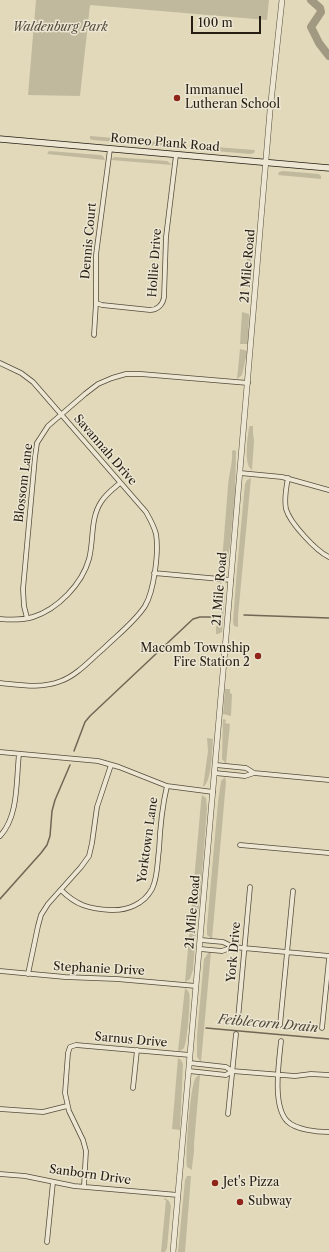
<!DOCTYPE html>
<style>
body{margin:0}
#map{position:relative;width:329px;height:1252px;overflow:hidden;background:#e1d9ba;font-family:"Libre Caslon Text",serif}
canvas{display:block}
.scale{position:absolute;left:191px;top:16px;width:70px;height:18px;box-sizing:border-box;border:2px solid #261d13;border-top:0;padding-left:5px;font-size:12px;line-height:14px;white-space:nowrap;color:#261d13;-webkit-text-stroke:3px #ece6d2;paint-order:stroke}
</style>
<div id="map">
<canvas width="329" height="1252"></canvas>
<div class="scale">100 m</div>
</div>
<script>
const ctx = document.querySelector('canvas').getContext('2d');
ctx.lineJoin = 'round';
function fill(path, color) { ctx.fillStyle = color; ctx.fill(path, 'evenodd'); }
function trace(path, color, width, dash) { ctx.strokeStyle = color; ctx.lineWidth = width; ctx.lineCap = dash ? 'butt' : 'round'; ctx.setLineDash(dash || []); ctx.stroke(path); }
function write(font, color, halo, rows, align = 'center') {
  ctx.font = font + ' "Libre Caslon Text",serif'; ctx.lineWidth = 3; ctx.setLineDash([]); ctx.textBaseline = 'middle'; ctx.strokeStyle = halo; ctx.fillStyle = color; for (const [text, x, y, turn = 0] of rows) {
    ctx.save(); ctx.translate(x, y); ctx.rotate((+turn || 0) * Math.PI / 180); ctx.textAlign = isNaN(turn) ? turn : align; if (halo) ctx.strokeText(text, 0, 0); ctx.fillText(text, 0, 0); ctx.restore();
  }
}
const green = new Path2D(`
 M36,0H269L267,20L90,5L80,96L28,95Z
 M90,136L183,144L182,147L180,148L93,140L90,139Z
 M189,145L255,150L254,153L250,154L193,149Z
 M49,151L100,155L103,156L105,160L47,154Z
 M114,157L167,161L172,165L111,160Z
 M283,171L319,174L321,176V179L278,175L279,172Z
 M250,228L252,229L253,232L251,262L248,267L247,260Z
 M242,312L249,314L248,344H240Z
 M240,349L248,351L247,353L242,375L237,379Z
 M250,426H253V433L254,441L252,470C243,465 248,436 249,427Z
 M234,450L236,451L235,494L230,546L225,572L221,576C223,545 226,515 228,485C229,473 233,462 232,451Z
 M251,478L238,616V627L234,626L233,622L237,569L245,484L247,480Z
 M220,582L224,586L225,591L222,632L218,634H216V627L221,620L222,605L219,598Z
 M225,689H230V693L232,694L231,716L223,714Z
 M223,719L226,720L225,723L230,724L226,764L222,759Z
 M207,738L213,739C212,750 212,782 203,787L208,751Z
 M225,777L226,782L212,939L207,935V926L218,802L221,781Z
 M202,795L206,798L207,808L200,900L197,917L193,970L190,979L185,982L201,802Z
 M209,952H211L201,1062L197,1057V1035L204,959Z
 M185,988C187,990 188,990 189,993C191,999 187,1043 184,1048C182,1050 181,1050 178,1051Z
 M178,1058L181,1060L183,1064L180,1130L172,1129Z
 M200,1075L194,1144C195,1151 192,1163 192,1170L187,1167C185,1155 190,1089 195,1079C197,1076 197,1076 200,1075Z
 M187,1176H191L185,1252H178L185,1180Z
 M165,1198L169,1201L171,1206L167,1248L165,1252H161L166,1200H164Z`);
const stream = new Path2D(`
 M244,615L329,618
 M74,751L85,722L90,716L193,619L200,617H215
 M0,899L41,853L47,845L50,836L52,811L55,800L70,765
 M206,1028L329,1039`);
const river = new Path2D(`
 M311,0L320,8L321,12L311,27L319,43L329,56`);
const minor = new Path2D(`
 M96,303L102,305L150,310C157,310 163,305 164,297L166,237L176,155
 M94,335L96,303V255L110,149
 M0,363L21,373L33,382L146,512C150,519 154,526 156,534C159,552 154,591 145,606C134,623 116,636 102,650C89,661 77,675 61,681C41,689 21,685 0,683
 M240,473L282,477L329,490
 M288,478C286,488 284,499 286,509C290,523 316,551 329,557
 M154,573L231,580
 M27,618L24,606L23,589L35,457L37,443L48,426L85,394L98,384L112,378L126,374H141L248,383
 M0,619C11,620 23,620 33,617C58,609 82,584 89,559C94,540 90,519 101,502C106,494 113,489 120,483
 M0,752L98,761L119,767L167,786L213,792
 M216,765L246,768L254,773L329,780
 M215,773L245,776L254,773
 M0,836C19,816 16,780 19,754
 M240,845L329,853
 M61,890C76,905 89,909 110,910C127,911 144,904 152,889C158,877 157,863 159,850C160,828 162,807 167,786
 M201,940L223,942L233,947L329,956
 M200,949L222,951L233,947
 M0,971L65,977L117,979L196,986
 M28,974L38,926L41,915L48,904L81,867L89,856L92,843L97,807L111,765
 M238,1019L250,887
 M280,1025L293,891
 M322,1028L329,959
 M281,1041C279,1062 272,1105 287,1121C296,1130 317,1132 329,1132
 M190,1063L226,1067L232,1071
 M189,1071L226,1075L232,1071L295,1076L311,1074L329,1075
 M133,1088L137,1050
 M0,1109L43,1112L67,1106
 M228,1114L236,1034
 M0,1174L25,1176L74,1186L178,1195
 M84,1186L86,1151L83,1140L69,1111L65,1093L68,1053L70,1047L76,1045L190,1055
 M47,1242L53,1182`);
const tertiary = new Path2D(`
 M173,1252L225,649L270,111L282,0`);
const secondary = new Path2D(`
 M0,139L329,168`);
const markers = [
 [177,98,4,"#8f2418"],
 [258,656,4,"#8f2418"],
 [215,1183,4,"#8f2418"],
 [240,1202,4,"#8f2418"]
];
const parkNames = [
 ["Waldenburg Park",60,28]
];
const poiNames = [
 ["Immanuel",185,91],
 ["Lutheran School",185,105],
 ["Macomb Township",250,649,"right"],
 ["Fire Station 2",250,663,"right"],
 ["Jet's Pizza",223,1183],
 ["Subway",248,1202]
];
const streetNames = [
 ["Romeo Plank Road",165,143,5],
 ["Dennis Court",89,241,-85],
 ["Hollie Drive",155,263,-86],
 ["21 Mile Road",248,266,-85],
 ["Savannah Drive",105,450,49],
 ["Blossom Lane",24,483,-83],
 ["21 Mile Road",220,589,-85],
 ["Yorktown Lane",148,840,-82],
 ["21 Mile Road",193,912,-85],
 ["York Drive",234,952,-85],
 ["Stephanie Drive",99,969,3],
 ["Sarnus Drive",131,1040,5],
 ["Sanborn Drive",90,1175,8]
];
const waterNames = [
 ["Feiblecorn Drain",268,1024,5]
];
fill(green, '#c1b99e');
trace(stream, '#706755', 1.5);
trace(river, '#a19981', 8);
trace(minor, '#554c3d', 5.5);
trace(tertiary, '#554c3d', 6);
trace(secondary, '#261d13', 7);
trace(minor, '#ece6d2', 4);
trace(tertiary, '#ece6d2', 5);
trace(secondary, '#ece6d2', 5.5);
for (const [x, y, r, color] of markers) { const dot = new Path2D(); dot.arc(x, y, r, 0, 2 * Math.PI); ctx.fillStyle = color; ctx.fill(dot); trace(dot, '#ece6d2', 1.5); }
write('italic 12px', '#544c3d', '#ece6d2', parkNames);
write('12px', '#261d13', '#ece6d2', poiNames, 'left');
write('12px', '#261d13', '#ece6d2', streetNames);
write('italic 13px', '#51483a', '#ece6d2', waterNames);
</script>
